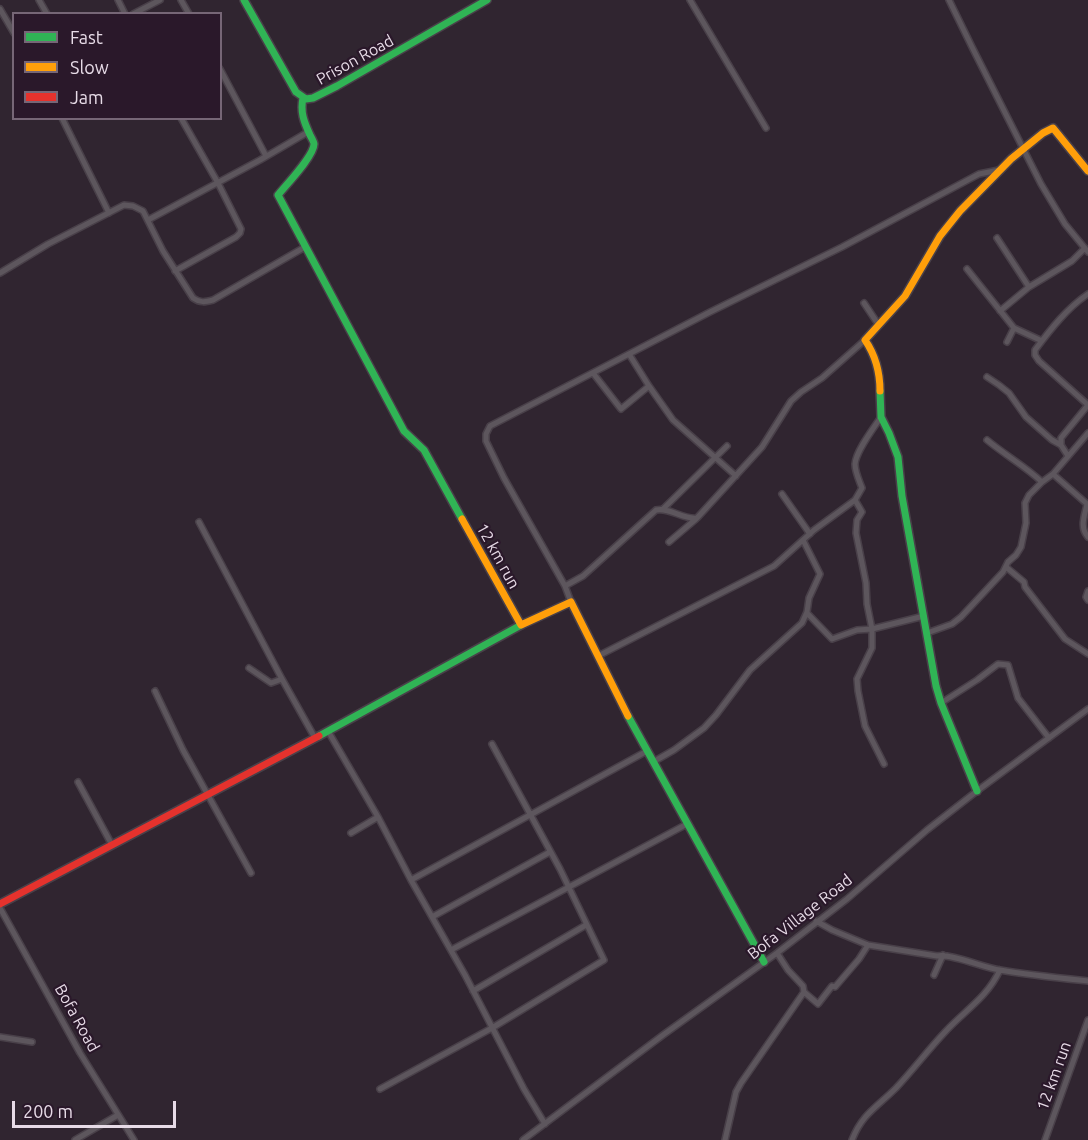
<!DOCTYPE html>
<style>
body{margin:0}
#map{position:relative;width:1088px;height:1140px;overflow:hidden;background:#302530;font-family:Ubuntu,sans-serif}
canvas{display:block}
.legend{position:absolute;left:12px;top:12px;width:210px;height:108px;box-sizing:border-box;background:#2a182a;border:2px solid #766676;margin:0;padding:8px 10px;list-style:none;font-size:18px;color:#e7dbe7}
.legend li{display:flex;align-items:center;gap:12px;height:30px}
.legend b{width:30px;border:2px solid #766676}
.scale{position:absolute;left:12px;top:1101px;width:164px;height:27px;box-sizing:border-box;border:3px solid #e7dbe7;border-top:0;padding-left:8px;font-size:18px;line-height:21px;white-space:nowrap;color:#e7dbe7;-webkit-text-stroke:4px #2a182a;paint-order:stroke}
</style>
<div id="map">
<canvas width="1088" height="1140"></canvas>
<ul class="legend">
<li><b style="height:8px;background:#30b455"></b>Fast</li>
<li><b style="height:8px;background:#ff9f0a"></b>Slow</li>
<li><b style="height:8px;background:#e5322d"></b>Jam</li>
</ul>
<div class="scale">200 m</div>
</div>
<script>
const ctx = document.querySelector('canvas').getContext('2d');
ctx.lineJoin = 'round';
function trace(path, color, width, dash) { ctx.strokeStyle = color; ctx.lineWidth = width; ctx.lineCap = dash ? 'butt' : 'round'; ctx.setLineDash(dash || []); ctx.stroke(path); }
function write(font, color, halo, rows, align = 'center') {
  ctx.font = font + ' Ubuntu,sans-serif'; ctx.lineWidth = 4.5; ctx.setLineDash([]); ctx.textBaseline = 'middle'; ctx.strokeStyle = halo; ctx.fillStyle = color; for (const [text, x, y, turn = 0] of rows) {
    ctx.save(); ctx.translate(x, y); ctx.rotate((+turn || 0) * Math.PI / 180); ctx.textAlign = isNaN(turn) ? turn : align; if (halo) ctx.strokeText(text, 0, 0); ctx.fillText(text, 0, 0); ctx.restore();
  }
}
const street = new Path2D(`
 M39,0L47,14
 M118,0L125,14
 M181,0L189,14
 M690,0L766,128
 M949,0L972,47L1041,184L1065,224L1088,252
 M0,9L14,33
 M133,14L160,0
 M220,69L266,156
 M62,118L109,213
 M148,220L260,160L308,132
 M997,238L1029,287
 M967,269L1014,328L1042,341
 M175,271L236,237L240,233L241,229L218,183L181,118
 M0,273L48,244L124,205L133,206L143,211L163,251L193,298C200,303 205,302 213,300L305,247
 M1088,294C1067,308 1050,330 1035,350V355L1039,361L1088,405
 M864,303L878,324
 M1000,311L1029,287L1072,261L1085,248
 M1007,342L1014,328
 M629,354L649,386L673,420L736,476
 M593,373L621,409L649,386
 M987,377L999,385L1009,393L1026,417L1052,440L1061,445
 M987,440C1005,455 1025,466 1042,482L1053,474L1088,433
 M1068,456L1061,445V438L1088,405
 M1053,474L1087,504C1085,515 1079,527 1088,537
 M782,494L810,534
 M855,500L862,512L857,520L856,533L866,583L867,604L872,629V648L857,679L858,691L865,726L884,764
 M663,509L727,446
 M199,522L282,679
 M669,542L696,519
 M1006,567L1024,582L1025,587L1065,639L1088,654
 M565,586L583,576L656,510C670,507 683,520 697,518L762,447L791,401L801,392L822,378L865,340
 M1088,591L1086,597L1088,600
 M571,602L565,586L504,478L486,441V434L490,426L710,312L842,247L979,174L999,170
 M807,613L832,639L857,630L872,629L924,616
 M927,633L952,624L961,617L1003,572L1008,562L1016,555L1021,547L1026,523L1025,503L1029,495L1042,482
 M598,656L774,566L814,530L855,500L862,488C859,480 855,472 855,464C856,451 873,429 881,417
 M249,668L271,683L282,679L315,738
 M155,691L183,750L251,873
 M941,703L977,680L998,664L1008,665L1018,698L1049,738
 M328,731L378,817L411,880L465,975L524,1089L545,1124
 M653,762L674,750L704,728L716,715L750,670L802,623L807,612L809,598L820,574L803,540
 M78,782L112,845
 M351,833L378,817
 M411,880L647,751
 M0,908L80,1053L134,1140
 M432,917L550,852
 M816,921L832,930L868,945L937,956C951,953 984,968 1000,970C1029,975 1059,978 1088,981
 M451,950L687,824
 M777,953L788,970L803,986L804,992L818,1004L832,986L835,987L859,959L868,945
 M934,975L943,955
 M473,991L586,925
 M0,1037L32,1042
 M380,1089L492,1028L604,960L560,869L492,744
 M75,1140L118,1115
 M523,1140L663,1035L777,953L847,899L927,830L977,791L1088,709
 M725,1140L736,1092L741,1083L804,992
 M852,1140C862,1114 877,1107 896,1088C913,1070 928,1050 945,1032C965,1010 986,999 1000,970
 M1045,1140L1088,1020`);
const fast = new Path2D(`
 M244,0L296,92L306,99L313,98L337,86L487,0
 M303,98C300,112 304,122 310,135C311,137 314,142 314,144C314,156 286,185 278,195L404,431L424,450L462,519
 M880,391L881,417L889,433L898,457L902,496L936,686L941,703L977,791
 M628,716L764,962
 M319,736L521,625`);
const slow = new Path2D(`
 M880,391C880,372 876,356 865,340L905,296L940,236L960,211L1011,159L1043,133L1053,128L1088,171
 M462,519L521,625L571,602L628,716`);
const jam = new Path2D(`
 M0,904L319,736`);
const streetNames = [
 ["Prison Road",355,60,-29],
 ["12 km run",498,556,61],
 ["Bofa Village Road",800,917,-38],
 ["Bofa Road",77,1018,61],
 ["12 km run",1054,1076,-70]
];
trace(street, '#494049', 8);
trace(fast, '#494049', 10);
trace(slow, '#494049', 10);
trace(jam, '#494049', 10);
trace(street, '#5d565d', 5);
trace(fast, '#30b455', 7);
trace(slow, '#ff9f0a', 7);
trace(jam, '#e5322d', 7);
write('16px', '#e7dbe7', '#2a182a', streetNames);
</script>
